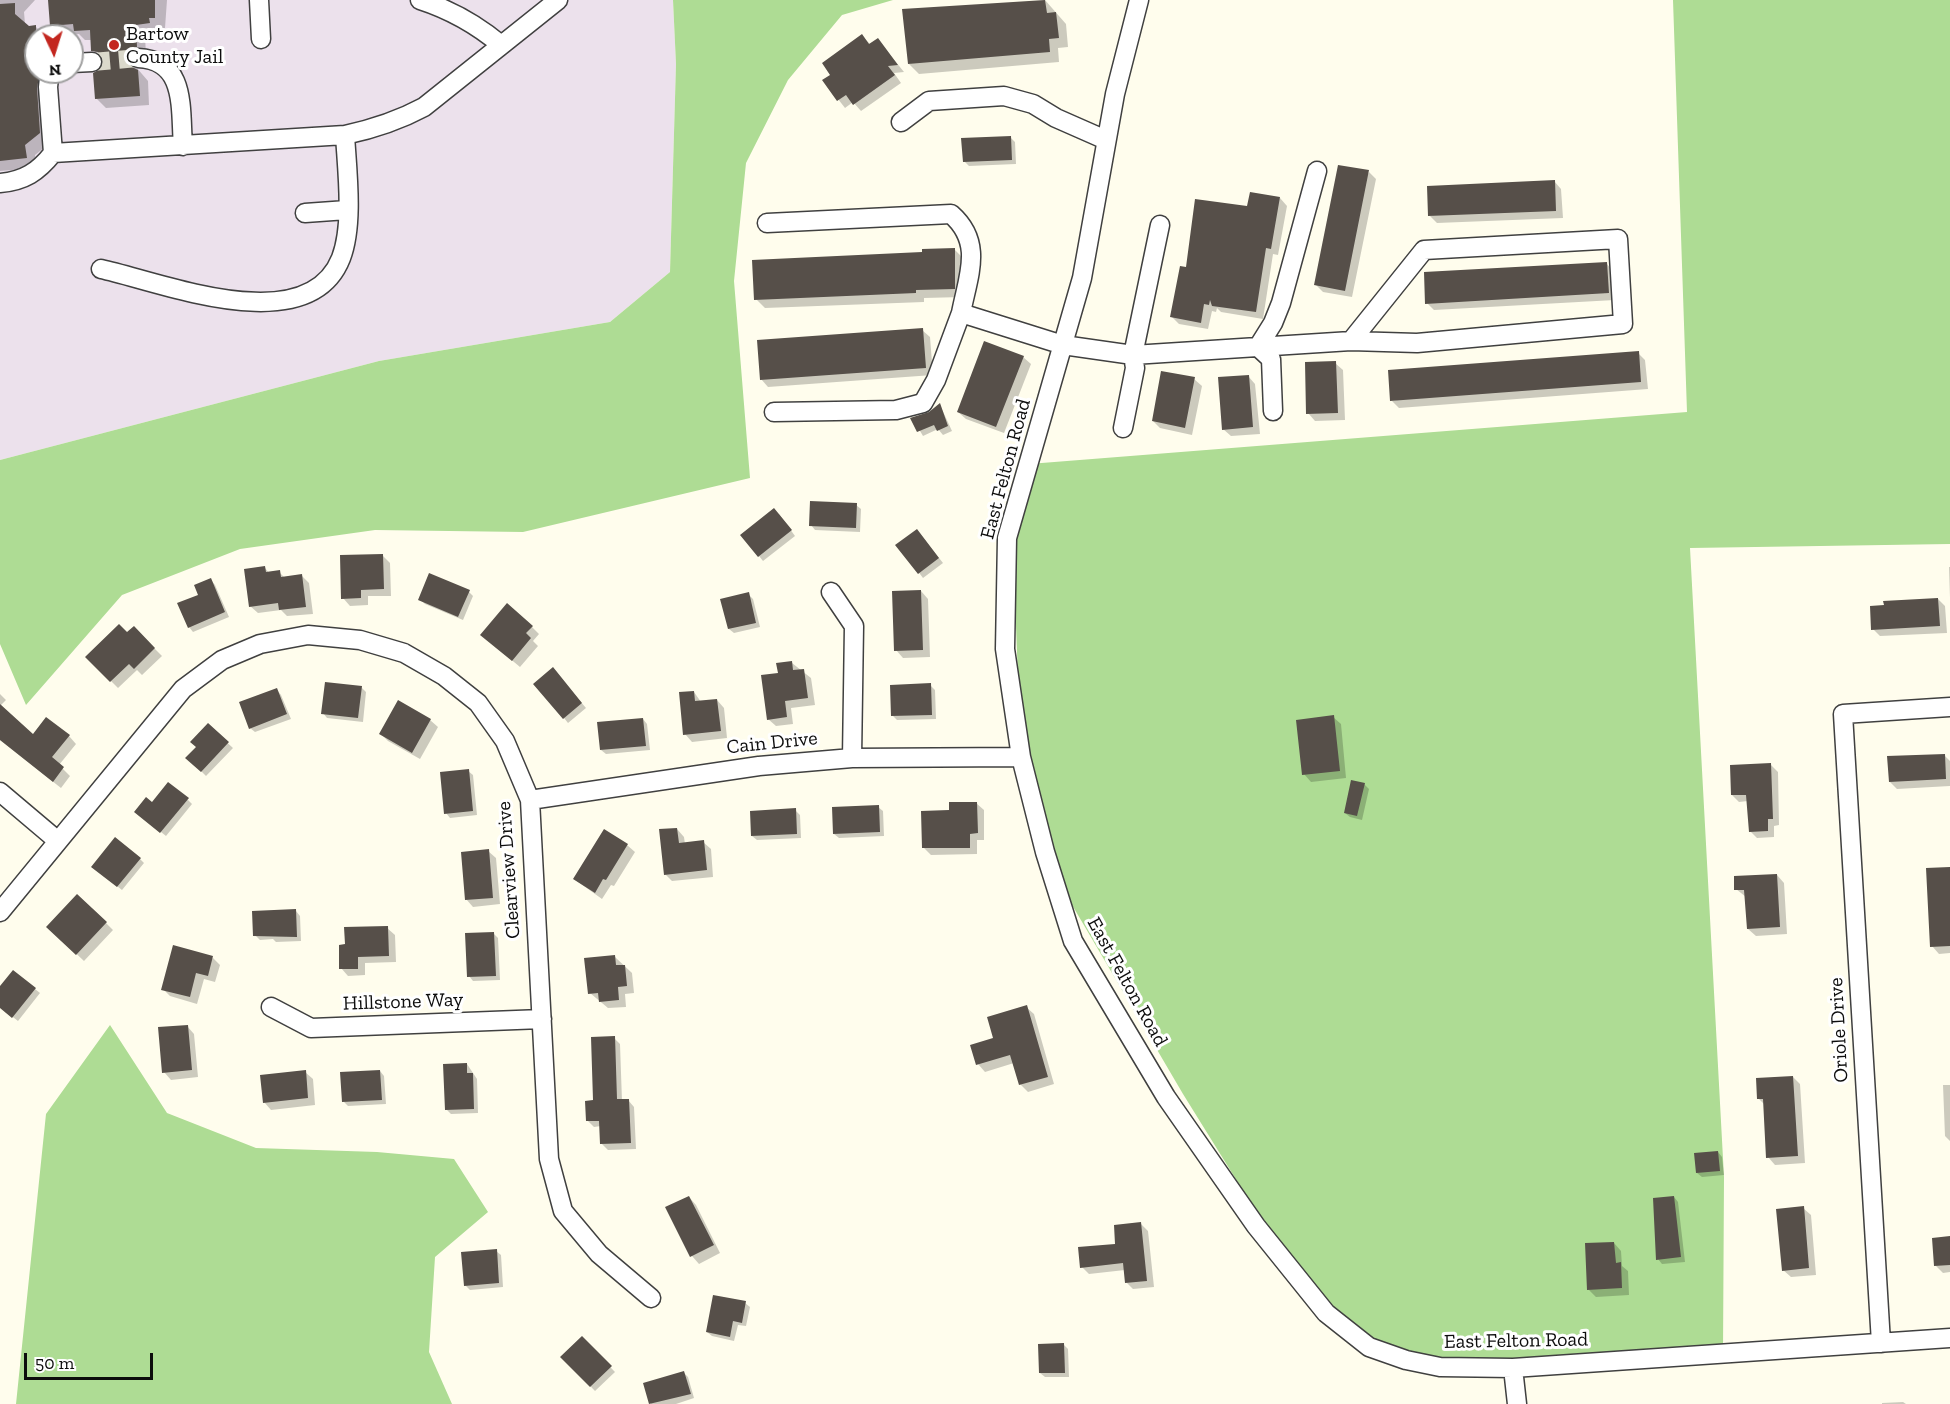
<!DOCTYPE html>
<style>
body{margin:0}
#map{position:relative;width:1950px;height:1404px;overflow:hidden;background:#fffded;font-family:"Zilla Slab",serif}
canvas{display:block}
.north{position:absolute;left:24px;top:24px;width:60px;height:60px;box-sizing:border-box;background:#fff;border:2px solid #9e9e9e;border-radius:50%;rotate:176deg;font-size:16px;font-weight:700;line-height:24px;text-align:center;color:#0d0d0d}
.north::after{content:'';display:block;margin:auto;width:21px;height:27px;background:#c3261f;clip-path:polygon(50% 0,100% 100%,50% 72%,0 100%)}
.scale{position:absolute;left:24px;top:1353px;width:129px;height:27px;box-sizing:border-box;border:3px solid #0d0d0d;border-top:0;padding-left:8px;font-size:18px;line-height:21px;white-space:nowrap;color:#0d0d0d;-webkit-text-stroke:4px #fff;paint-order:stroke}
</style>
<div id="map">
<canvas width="1950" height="1404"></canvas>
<div class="north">N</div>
<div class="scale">50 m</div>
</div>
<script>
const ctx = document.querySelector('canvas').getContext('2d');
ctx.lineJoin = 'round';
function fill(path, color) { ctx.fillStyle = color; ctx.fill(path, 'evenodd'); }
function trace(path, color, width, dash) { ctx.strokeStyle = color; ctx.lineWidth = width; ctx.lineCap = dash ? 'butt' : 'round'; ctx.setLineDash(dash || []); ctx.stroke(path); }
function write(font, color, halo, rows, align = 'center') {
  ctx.font = font + ' "Zilla Slab",serif'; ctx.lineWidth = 6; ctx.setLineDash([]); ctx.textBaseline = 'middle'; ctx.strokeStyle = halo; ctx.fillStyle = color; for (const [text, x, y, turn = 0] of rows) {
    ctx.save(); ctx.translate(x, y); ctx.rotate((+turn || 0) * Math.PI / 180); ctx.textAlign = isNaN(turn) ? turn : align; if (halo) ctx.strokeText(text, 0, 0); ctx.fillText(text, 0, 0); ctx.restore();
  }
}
const industrial = new Path2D(`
 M0,0H673L676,64L670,272L610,322L379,361L0,460ZM36,36H72V72H36Z`);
const forest = new Path2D(`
 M673,0H893L842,15L788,80L746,163L734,281L750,478L523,532L375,530L240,549L122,595L26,705L0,644V460L379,361L610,322L670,272L676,64Z
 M1673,0H1950V544L1690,548L1724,1177L1723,1352L1513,1368L1389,1353L1345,1328L1286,1260L1183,1094L1058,881L1021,757L1013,547L1029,464L1687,412Z
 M110,1025L167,1113L256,1148L377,1152L454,1159L488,1212L435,1257L429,1352L452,1404H16L46,1114Z`);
const shadow = new Path2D(`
 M0,0H35L24,12L25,24L28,27H36L45,36H36V72H49L50,143L35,155L36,168L0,171Z
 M49,0H167L165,28H159V33L145,34L146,57L140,60L136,67L148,81L149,105L106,108L96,98L103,60L93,50L92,40H85L79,34L61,36L51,26Z
 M1045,0L1066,24L1068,47L1058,48L1059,62L919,74L909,64Z
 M862,36L871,45L878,40L904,72L894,73L901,83L861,111L853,102L845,108L824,81L832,75Z
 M1010,137L1015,142L1016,164L969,166L964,161Z
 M1369,172L1376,179L1352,297L1323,292L1315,284Z
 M1554,181L1561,189L1563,218L1437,223L1430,216Z
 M1280,198L1287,206L1278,255L1273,254L1263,319L1221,312L1217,308L1216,312L1212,311L1208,329L1179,324L1172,317L1187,269Z
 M955,250L964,259L963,297L924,298V302L765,308L756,299L924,254Z
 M1606,263L1613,271L1615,300L1434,310L1427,303Z
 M922,330L930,337L933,375L768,387L761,379Z
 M1638,353L1645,360L1648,389L1399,408L1392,401Z
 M1023,357L1031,364L1004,433L966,419L958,412Z
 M1335,363L1343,370L1345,420L1315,421L1308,413Z
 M1248,376L1255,384L1260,434L1231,436L1223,429Z
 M1194,379L1202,386L1192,435L1160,428L1153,421Z
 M940,405L952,431L943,435L938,429L923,436L913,419L930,414Z
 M856,505L861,509L860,532L815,530L811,525Z
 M779,514L795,536L763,561L759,556Z
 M921,535L943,563L923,578L898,545Z
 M382,555L390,563L391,596H368V605L350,606L343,598Z
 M1949,567H1950V598Z
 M265,568L269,573L279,572L285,578L302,576L309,583L313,614L287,616L281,610L258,613L250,606Z
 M211,580L215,585L229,617L193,632L189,627L200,595Z
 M921,591L928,599L930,657L903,658L896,650Z
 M469,592L473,596L463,620L425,604L420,599Z
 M748,594L753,599L760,627L734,633L729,629Z
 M1938,599L1945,606L1947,633L1880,636L1873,629Z
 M532,627L539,634L533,641L538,646L520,667L490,642Z
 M134,628L162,656L142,675L137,670L118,688L87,657Z
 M792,663L811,678L815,705L791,708L793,724L776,726L768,719L779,674Z
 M557,674L586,708L568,723L564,718Z
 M930,685L935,690L936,719L897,720L893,716Z
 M361,687L366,692L363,722L327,718L323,713Z
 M277,690L281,695L291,719L255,732L250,728Z
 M694,692L701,702L717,700L724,708L727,738L692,742L685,734Z
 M0,694L6,700L0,706Z
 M0,706L33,736H69L76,744L59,765L70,776L61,788L0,740Z
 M1333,717L1341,724L1346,778L1311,782L1304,774Z
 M643,719L647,724L650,750L606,754L601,750Z
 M430,720L438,727L420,759L388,741L381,734Z
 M208,725L233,748L206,776L188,758L198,747Z
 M1944,755L1950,761V786L1897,789L1890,782Z
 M1771,765L1778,772L1779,825L1774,826V837L1757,838L1750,831L1748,801L1739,802L1732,795Z
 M468,771L473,775L477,815L450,818L446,813Z
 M1364,784L1369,789L1362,820L1350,817L1345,813Z
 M188,800L192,804L166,836L141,816L152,804Z
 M976,803L984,810V840H977V854L931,855L924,848L950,811Z
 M878,807L883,811L884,836L839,838L834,834Z
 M795,810L800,815L801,838L757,840L752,836Z
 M677,829L684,837L685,844L703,842L711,849L713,877L672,881L665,874Z
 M627,845L635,852L614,886L611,885L602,899L574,879Z
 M488,851L496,858L500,904L473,907L466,899Z
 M140,859L144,863L122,890L98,871Z
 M1950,868V953L1939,954L1932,946Z
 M1777,875L1784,883L1787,934L1756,936L1748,929L1746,897L1736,889Z
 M296,911L300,916L301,941L276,942L273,939L260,940L255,935Z
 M106,923L113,930L84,961L48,927Z
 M387,928L395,935L396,962L365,963V975L348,976L341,968Z
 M494,934L498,938L500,980L473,981L469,976Z
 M615,957L632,973L634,993L625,994L626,1007L608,1008L590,993Z
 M213,958L220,965L215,982L204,979L197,1004L170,996L163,989Z
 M0,989H35L40,993L18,1021L0,1007Z
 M1026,1007L1034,1014L1054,1084L1028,1092L1020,1084L1014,1063L985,1072L978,1064L995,1039Z
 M187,1026L194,1034L198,1077L171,1080L164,1072Z
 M614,1038L620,1044L622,1101L628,1100L634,1107L636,1149L608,1150L601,1143V1126L594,1127L587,1120Z
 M467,1064L477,1079L478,1113L451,1114L446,1109Z
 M380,1071L384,1076L386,1104L348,1106L344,1102Z
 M305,1072L313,1079L315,1105L271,1110L264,1102Z
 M1793,1077L1800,1084L1805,1163L1775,1165L1768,1157L1765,1105L1759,1099Z
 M1943,1085H1950V1141L1945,1136Z
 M1718,1152L1722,1157L1724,1175L1702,1177L1697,1173Z
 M689,1197L696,1205L720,1253L699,1264L692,1256Z
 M1674,1197L1678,1202L1685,1262L1662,1264L1658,1259Z
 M1803,1208L1811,1215L1816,1275L1791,1277L1783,1270Z
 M1141,1224L1148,1231L1154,1287L1133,1289L1126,1282L1125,1270L1089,1274L1082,1267L1117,1245Z
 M1950,1238V1272L1943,1273L1935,1265Z
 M1614,1243L1621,1251L1622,1266L1628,1271L1629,1295L1596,1297L1589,1290Z
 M496,1251L501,1255L503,1287L470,1290L465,1285Z
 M745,1303L750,1307L746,1326L738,1325L734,1341L712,1336L707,1332Z
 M582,1338L615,1372L595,1391L562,1357Z
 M1064,1345L1068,1349L1069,1377H1045L1040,1373Z
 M683,1372L688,1377L694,1398L676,1404H651L645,1384Z
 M1903,1402L1906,1404H1882V1403Z`);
const building = new Path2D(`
 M48,0H155V18H149L150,23L136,25L137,47L130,50L127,57L130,66L138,70L140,96L95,99L93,73L102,68L103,61L98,52L91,51L90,30L74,31L73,24L50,26Z
 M1045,0L1047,13L1056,12L1059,38L1049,39L1050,52L908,64L902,9Z
 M15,3V14L29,26L36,25V72H40L37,88L40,133L25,145L27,158L0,161V4Z
 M862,34L869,44L878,38L898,65L888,66L895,75L853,105L846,95L837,101L822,80L830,75L822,63Z
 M1011,136L1012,160L963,162L961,138Z
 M1338,165L1369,170L1345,291L1314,285Z
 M1555,180L1556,211L1428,216L1427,186Z
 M1250,192L1280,197L1271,249L1266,248L1256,312L1212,306L1210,300L1209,305L1204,304L1201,323L1170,317L1180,266L1186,267L1195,199L1247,206Z
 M955,248V289L916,290V293L754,300L752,260L922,252V249Z
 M1607,262L1609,293L1425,304L1424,272Z
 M923,328L926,368L760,380L757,340Z
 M984,341L1024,356L996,427L957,412Z
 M1639,351L1641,382L1390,401L1388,370Z
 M1336,361L1338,413L1306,414L1305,362Z
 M1161,371L1195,377L1185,428L1152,421Z
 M1249,375L1253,427L1222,430L1218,377Z
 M940,403L948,426L937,431L934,425L917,432L910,418L929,412Z
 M810,501L857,503L856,528L809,526Z
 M774,508L792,530L758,557L740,535Z
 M917,529L939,558L918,574L895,545Z
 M383,554L384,589L361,590V598L341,599L340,555Z
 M265,566L266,572L280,570L281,577L302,574L306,607L279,610L278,603L249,607L244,569Z
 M429,573L470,590L458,617L418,600Z
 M211,578L225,612L188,628L177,603L198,595L194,585Z
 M921,590L923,650L894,651L892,591Z
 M749,592L756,623L728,629L720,599Z
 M1938,598L1940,626L1871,630L1870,606L1884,605L1883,601Z
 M507,603L533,626L526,633L531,638L512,661L480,635Z
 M119,624L127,632L134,626L155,648L134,669L129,664L110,682L85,657Z
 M792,661L793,670L804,669L808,698L785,701L787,717L767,720L761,675L778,673L776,663Z
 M553,667L582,703L563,719L533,684Z
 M325,682L362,686L358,718L321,714Z
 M931,683L932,715L891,716L890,685Z
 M277,688L287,714L249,729L239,702Z
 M694,691L695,701L717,699L721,731L683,735L679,692Z
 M398,700L431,719L412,753L379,734Z
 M0,704L33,734L46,717L70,735L52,757L64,767L53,782L0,740Z
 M1334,715L1340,771L1302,775L1296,720Z
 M643,718L646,746L600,750L597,722Z
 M208,723L229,742L201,772L185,758L196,747L190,742Z
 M1945,754L1946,779L1889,782L1887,756Z
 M1771,763L1773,819H1768V831L1749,832L1746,795H1731L1730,765Z
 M469,769L473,811L444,814L440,772Z
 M1351,780L1365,783L1357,816L1344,813Z
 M168,782L189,798L160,833L134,812L146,797L152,802Z
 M949,802H977L978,833L970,834V848H922L921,811L949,810Z
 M879,805L880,832L833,834L832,807Z
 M796,808L797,834L751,836L750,811Z
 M677,828L679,843L704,840L707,870L664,875L659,829Z
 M604,829L628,844L606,880L603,879L595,893L573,879Z
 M115,837L141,858L117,887L91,867Z
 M489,849L493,898L465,900L461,852Z
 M1950,867V946L1930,947L1926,868Z
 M1777,874L1780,927L1747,929L1744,890H1734V876Z
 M77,894L107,922L76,955L46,927Z
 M296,909L297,937L253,936L252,911Z
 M388,926L389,956L358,957V969H339V945L345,944L344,927Z
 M494,932L496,976L467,977L465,933Z
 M173,945L213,956L208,976L196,973L190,997L161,990Z
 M615,955L616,965H625L627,986L618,987L619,1000L599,1002L598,993L588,994L584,958Z
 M13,970L36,988L12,1018L0,1008V986Z
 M1027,1005L1048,1077L1019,1085L1010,1055L976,1065L970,1045L993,1038L987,1017Z
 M188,1025L192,1070L162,1073L158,1027Z
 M615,1036L617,1099H629L631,1143L600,1144L599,1121H586L585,1101L593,1100L591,1037Z
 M467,1063V1073H473L474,1109L445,1110L443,1064Z
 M306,1070L308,1098L263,1103L260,1075Z
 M380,1070L382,1100L342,1102L340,1072Z
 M1793,1076L1798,1156L1766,1158L1763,1099H1757L1756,1078Z
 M1718,1151L1720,1171L1696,1173L1694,1153Z
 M689,1196L714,1245L690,1257L665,1207Z
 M1674,1196L1681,1257L1656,1260L1653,1198Z
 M1804,1206L1809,1268L1782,1271L1776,1209Z
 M1141,1222L1147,1281L1125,1283L1123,1263L1080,1268L1078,1247L1115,1244L1114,1225Z
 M1950,1236V1265L1934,1266L1932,1238Z
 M1614,1242L1616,1263L1621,1262L1622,1288L1587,1290L1585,1243Z
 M497,1249L499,1283L464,1286L461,1252Z
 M713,1295L746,1301L742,1323L733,1321L730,1337L706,1332Z
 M582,1336L612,1366L590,1387L560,1357Z
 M1064,1343L1065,1373H1039L1038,1344Z
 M684,1371L691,1394L649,1404L643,1383Z`);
const minorTunnel = new Path2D(`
 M92,62L138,58`);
const minor = new Path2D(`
 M259,0L261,39
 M420,0C451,10 476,24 501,45
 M1139,0L1115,94L1082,278L1007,538L1005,649L1021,757L1045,852L1073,941L1166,1097L1256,1226L1326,1313L1369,1347L1406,1360L1440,1367L1513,1368L1950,1338
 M138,58C187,60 180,109 183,146
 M72,63L92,62
 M901,122L929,101L1004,96L1033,104L1056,118L1106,140
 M53,153L345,135C373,129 398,121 424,107L558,0
 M0,183C24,181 38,172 53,153L48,87L49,78L55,72
 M305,213L347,210
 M767,223L951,214C984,243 968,276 961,313L1063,345L1133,355L1351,341L1417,343L1623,324L1618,239L1424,250L1351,341
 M101,269C161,282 308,342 341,258C354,224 347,170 345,135
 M1273,411L1271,359L1258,347L1273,323L1281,303L1317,171
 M774,412L896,410L923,403L936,380L961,313
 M1123,428L1135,368L1133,355L1160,225
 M831,592L854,626L852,758
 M0,792L58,841
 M530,800L759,766L852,758L1021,757
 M0,912L183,689L222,660L260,644L308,635L360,640L404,653L444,676L478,703L505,741L530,800L549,1159L563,1211L599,1254L651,1298
 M271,1007L311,1028L542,1019
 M1881,1343L1843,714L1950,707
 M1513,1368L1517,1404`);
const markers = [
 [114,45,6,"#c3261f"]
];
const poiNames = [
 ["Bartow",126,34],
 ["County Jail",126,57]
];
const streetNames = [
 ["East Felton Road",1006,469,-75],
 ["Cain Drive",772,743,-6],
 ["Clearview Drive",509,870,-94],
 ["East Felton Road",1127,982,61],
 ["Hillstone Way",403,1002,-2],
 ["Oriole Drive",1839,1030,-93],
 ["East Felton Road",1516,1341,-1]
];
fill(industrial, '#ece1ec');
fill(forest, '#aedc94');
fill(shadow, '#0003');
fill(building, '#564f49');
trace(minorTunnel, '#dbd9cb', 18, [18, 9]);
trace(minor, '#404040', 21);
trace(minor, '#fff', 18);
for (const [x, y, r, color] of markers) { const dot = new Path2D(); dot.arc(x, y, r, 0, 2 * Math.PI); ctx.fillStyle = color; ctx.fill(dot); trace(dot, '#fff', 2); }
write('20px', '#0d0d0d', '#fff', poiNames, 'left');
write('20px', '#0d0d0d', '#fff', streetNames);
</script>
